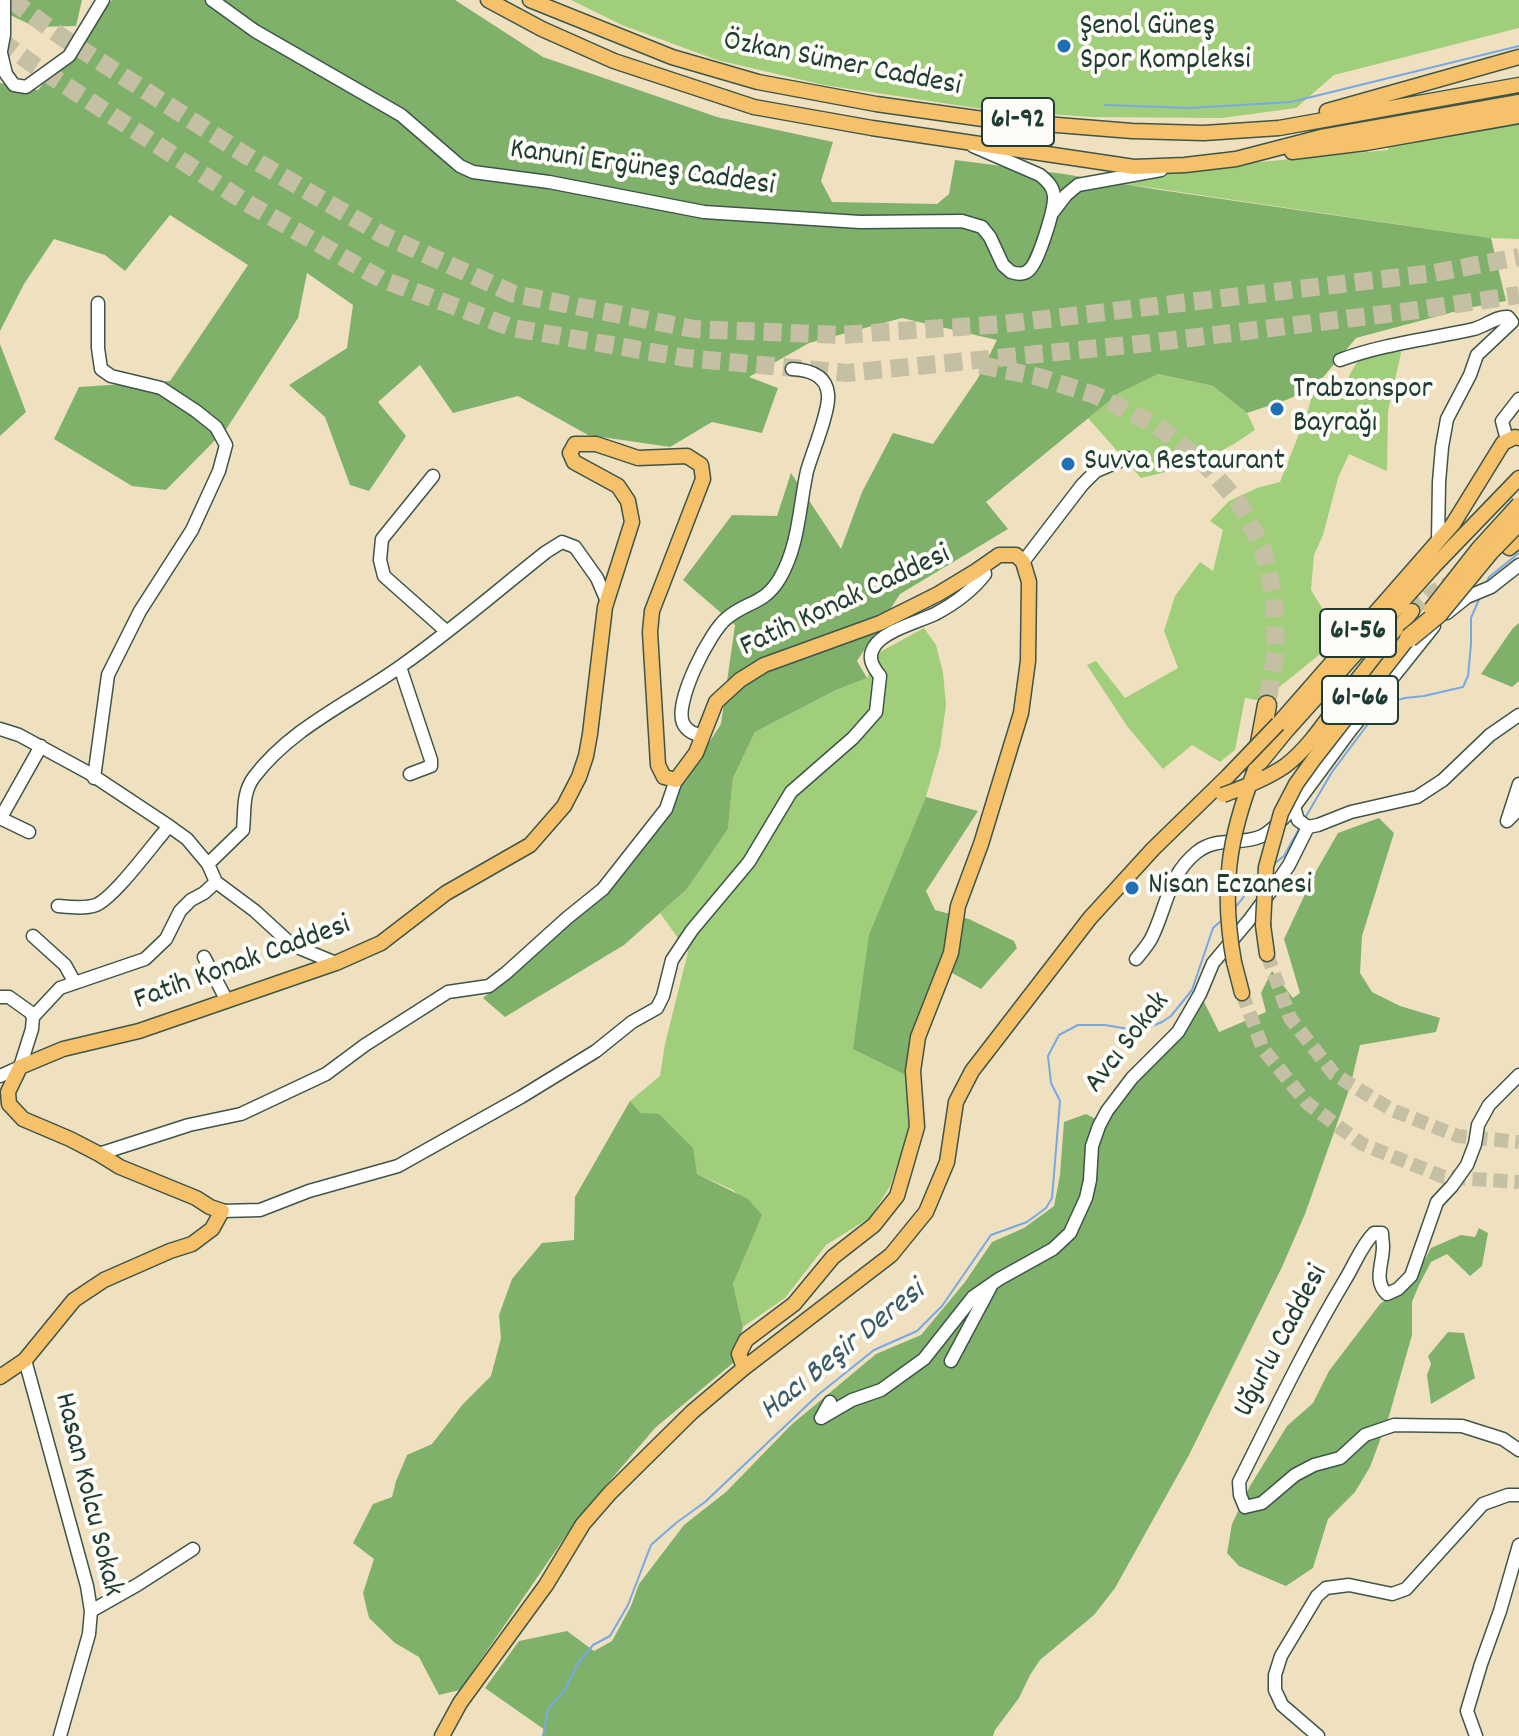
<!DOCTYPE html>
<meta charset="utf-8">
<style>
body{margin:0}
canvas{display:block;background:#efe0c0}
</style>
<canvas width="1519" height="1736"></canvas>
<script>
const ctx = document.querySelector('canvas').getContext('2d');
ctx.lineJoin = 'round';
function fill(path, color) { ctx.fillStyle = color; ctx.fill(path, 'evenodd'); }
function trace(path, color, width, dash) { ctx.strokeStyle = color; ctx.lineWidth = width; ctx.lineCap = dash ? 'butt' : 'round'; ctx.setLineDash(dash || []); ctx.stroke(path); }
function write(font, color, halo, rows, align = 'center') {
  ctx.font = font + ' Dekko,sans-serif'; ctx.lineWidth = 8; ctx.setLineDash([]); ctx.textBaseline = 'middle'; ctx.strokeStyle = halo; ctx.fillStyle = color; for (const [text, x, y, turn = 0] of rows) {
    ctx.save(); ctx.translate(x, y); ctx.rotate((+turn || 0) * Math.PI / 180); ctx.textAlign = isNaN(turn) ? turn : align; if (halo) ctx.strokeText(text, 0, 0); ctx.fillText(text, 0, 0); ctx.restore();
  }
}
const green = new Path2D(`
 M571,0H1519V28L1334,75L1296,108L1222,118L1092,117L989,110L824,85L717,60L622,25Z
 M1519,112V239L1491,238L1119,183L1184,169L1388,150L1387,133Z
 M1403,344L1388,411L1387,471L1349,454L1338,478L1323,535L1314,555L1311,590L1340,638L1262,701L1245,698L1235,750L1220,762L1192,745L1163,769L1127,726L1087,665L1096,661L1125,698L1178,668L1164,631L1175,596L1200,562L1213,571L1223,530L1210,521L1229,501L1257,488L1280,482L1307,414L1314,388L1345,386C1361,348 1366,353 1403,344Z
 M1157,374L1213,386L1247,413L1255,430L1234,444L1194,465L1141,478L1088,418L1119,393Z
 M924,628L936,645L943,673L946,705L940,748L921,814L908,1076L909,1132L890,1186L871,1217L826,1245L785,1298L743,1327L733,1284L761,1215L733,1190L697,1174L630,1101L660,1076L665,1044L688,952L660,913L687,889L728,829L733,778L755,732L836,690L867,678L878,653Z`);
const forest = new Path2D(`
 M0,0H82L76,26L35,27L0,10Z
 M112,0H455L543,57L717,117L833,142L821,181L832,202L937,204L949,194L955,160L1064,174L1160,190L1491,238L1506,301L1468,308L1356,338L1314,388L1286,400L1247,413L1213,386L1158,374L1119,393L986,502L1008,529L900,594L857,661L867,678L836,690L755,732L733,778L728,829L687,889L624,945L505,1017L483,998L569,922L666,809L721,724L735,625L683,580L732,515L777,516L791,473L841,549L862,492L893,433L933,444L978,378L997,340L902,318L809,343L749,377L778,388L762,433L712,422L670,447L588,435L518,396L453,413L420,365L378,402L406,436L369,491L350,485L325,417L289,385L347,348L353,305L307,273L298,318L227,428L166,490L132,486L54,439L79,387L170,381L248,265L170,215L125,271L105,255L54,239L24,284L0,331V83L38,90Z
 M0,344L26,412L0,436Z
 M1519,623V681L1512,687L1481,674L1513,628Z
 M926,797L978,811L926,891L935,910L969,919L1014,941L1017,948L981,989L938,965L911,1033L908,1076L853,1049L869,935Z
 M1379,818L1394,833L1362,936L1360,973L1372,992L1400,1006L1440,1018L1436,1032L1360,1045L1350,1087L1305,1214L1282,1267L1189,1455L1115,1588L1094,1615L1040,1660L1030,1675L1019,1698L995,1730L993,1736H542L545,1730L485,1688L519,1641L567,1631L594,1651L612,1641L631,1606L639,1584L684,1525L726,1492L791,1425L876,1354L921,1335L965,1282L992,1242L1024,1228L1054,1206L1060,1175L1064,1122L1086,1114L1098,1120L1203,1000L1219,1032L1266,1012L1261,993L1272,971L1293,998L1300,993L1284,939L1315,873L1338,833Z
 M630,1101L641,1113L659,1114L693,1148L697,1174L748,1199L762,1215L733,1284L743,1327L733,1363L655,1428L578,1518L460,1690L439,1695L419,1657L395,1643L369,1618L363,1593L374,1559L353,1543L373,1504L392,1497L396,1481L407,1455L432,1444L463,1404L491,1376L501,1338L499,1315L512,1279L542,1243L574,1240L575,1197Z
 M1479,1228L1488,1233L1482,1266L1470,1276L1447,1254L1431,1262L1419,1285L1412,1302V1335L1389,1416L1370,1467L1355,1492L1328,1519L1313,1568L1286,1586L1239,1566L1227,1553L1232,1524L1250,1486L1287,1426L1313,1403L1329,1371L1380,1304L1416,1276L1431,1248L1461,1235L1475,1237Z
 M1448,1332L1464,1333L1475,1378L1431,1404L1427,1375L1431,1364L1428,1356Z`);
const stream = new Path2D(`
 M1105,105L1190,108L1291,102L1519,46
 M1486,584L1489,577L1519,553
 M1305,818L1332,772L1383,704L1405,698L1424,696L1463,687L1468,676L1471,644V618L1480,597
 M1274,864L1284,856L1300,827
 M1235,907C1247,897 1247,885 1260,875
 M543,1736L548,1709L565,1690L578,1663L593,1645L610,1636L628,1605L651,1545L676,1523L705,1502L819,1394L874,1350L917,1331L942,1306L991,1235L1027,1222L1046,1208L1052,1198L1060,1101L1051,1083L1048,1056L1059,1035L1078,1025H1105L1140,1031L1162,1022L1171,1016L1192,990L1213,928L1222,920`);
const majorTunnel = new Path2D(`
 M1412,611L1434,591L1453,581
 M1267,954L1290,1018L1334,1074L1392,1110L1458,1136L1519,1142
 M1242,993L1263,1049L1307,1103L1362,1144L1444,1177L1519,1182`);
const highwayTunnel = new Path2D(`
 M11,0L62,37L247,156L383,235L514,294L694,329L840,335L1004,324L1434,273L1519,257
 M0,40L31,63L247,203L381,279L513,328L686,358L847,373L1149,343L1410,311L1519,295
 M980,365L1039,377L1095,395L1156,425L1204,463L1240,504L1263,549L1274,597L1276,651L1267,705`);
const minor = new Path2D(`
 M212,0L255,31L401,115L460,166L473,172L549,182L704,212L860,222L962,221L982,227L990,237L1003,265L1011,272C1017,274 1024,275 1029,270C1038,263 1055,209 1054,196C1053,186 1047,181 1040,175L973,146
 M0,49L6,74L14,85L26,87L69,56L103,0
 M1,51L4,35V0
 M1053,212L1066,195L1078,185L1161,170
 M1340,360C1383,344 1429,339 1474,329C1486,326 1496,316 1508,317L1512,322L1477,355L1470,375L1447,419L1442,447L1439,482L1438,541
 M1507,440L1502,421L1519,399
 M433,476L382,539L380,560L384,576L446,631
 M1023,562L1082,485L1096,471L1127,458
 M1447,613L1467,597L1491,587L1519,565
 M400,667L431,760V766L410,774
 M0,729L19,735L89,773L169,826L187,839L208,864L216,882L255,911L292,945L336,963
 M703,736C695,734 687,732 683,723C674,702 710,631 727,618C747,601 764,605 780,578C799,545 799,508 807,471C812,453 830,411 828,394C826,374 808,370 792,369
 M94,778L108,675L140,611L192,530L219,471L226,445L216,427L196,411L161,388L111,376L101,369L98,348V303
 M1519,784L1507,821L1519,809
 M1294,807L1350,731L1434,626
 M0,814L4,812L41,746
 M0,818L29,832
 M208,864L243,830C245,811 242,793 254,777C292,727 351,702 401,666C451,631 498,590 546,552L562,542L575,547L597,578L606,599
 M58,906C69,907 85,909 96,905C115,897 153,844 169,826
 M33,936L65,965L75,983
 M204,957L227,1001
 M1136,959C1141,953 1147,946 1151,939C1167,908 1167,876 1197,852C1217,836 1240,846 1262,836C1274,830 1284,817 1294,807L1298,820L1308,827
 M0,997H9L30,1012L33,1017L32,1029L20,1067L0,1076
 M33,1017L60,988L145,959L166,939L180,911L191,900L204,893L216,882
 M1519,1075L1489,1105L1478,1125L1475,1144L1467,1165L1452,1186L1437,1202L1411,1276L1398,1289L1387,1294C1373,1281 1383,1263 1383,1247C1383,1243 1382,1238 1382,1233H1374C1361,1246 1355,1264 1345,1280C1306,1345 1273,1414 1239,1482L1240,1495L1245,1507L1262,1503L1295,1475L1314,1465L1340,1458L1365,1435L1394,1425L1462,1426L1503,1439L1519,1450
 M99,1154L189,1125L241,1114L326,1074L365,1045L448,992L489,986L506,973L567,918L603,889L666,809L676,780
 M222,1211L260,1210L309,1191L398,1166L521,1097L596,1051L632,1022L657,1008L663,996L672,960L692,930L749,862L791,792L853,738L876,712L880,676C873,667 867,658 874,647C883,631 918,622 935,614C954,604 972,591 985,574L983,566
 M25,1360L87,1586L91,1611L89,1634L60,1736
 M951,1361L991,1286
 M830,1402L821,1418L852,1400L881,1390L924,1359L973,1297L999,1279L1053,1249L1070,1233L1086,1198L1090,1180L1092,1146L1099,1126L1107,1111L1132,1078L1178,1032L1200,994L1213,963L1250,919L1276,884L1289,865L1308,827L1318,825L1351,812L1417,797L1443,780L1490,735L1519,715
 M91,1611L137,1585L193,1549
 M1318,1736L1282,1705L1275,1690V1675L1281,1656L1317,1596L1326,1588L1349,1585L1392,1594L1406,1589L1483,1504L1508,1495H1519
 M1476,1736L1467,1711L1481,1664L1500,1611L1519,1545`);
const major = new Path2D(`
 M488,0L542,29L614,61L754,107L872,128L1134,167L1185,165L1236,159L1321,137L1519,102
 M530,0L672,57L758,82L876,104L983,119L1132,131L1204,133L1279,128L1519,85
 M1327,111L1519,57
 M1292,152L1366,143L1519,116
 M1509,548L1519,540
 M1345,695L1412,611
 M1278,724L1453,524L1503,443L1515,437L1519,438
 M1256,768L1287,730L1434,566L1519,478
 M1263,925L1267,954
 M1234,962L1242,993
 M0,1377L25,1360L74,1300L104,1280L170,1251L192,1244L212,1229L222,1211L210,1207L196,1198L120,1167L99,1154L70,1139L23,1119L9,1104L8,1092L20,1067L63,1049L139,1031L336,963L381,943L446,893L530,845L564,806L579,777L586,756L590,734L605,607L632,522L628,501L618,486L574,462L570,453L575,444H596L638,458L687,456L701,465L703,479L652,611L650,632L658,765L664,777L676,780L696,753L716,702L740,680L764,665L880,623L938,594L976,571L999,555H1016L1023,562L1029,582L1028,661L1021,713L981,844L958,906L951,953L918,1037L913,1071L917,1127L897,1196L874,1225L833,1257L794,1304L746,1340L739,1354L744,1368
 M442,1736L460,1703L546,1585L583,1524L610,1493L692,1412L744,1368L891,1255L926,1212L947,1162L956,1102L972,1071L1090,918L1153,849L1228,776`);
const highway = new Path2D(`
 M1255,770L1267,705`);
const majorBridge = new Path2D(`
 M1431,609L1478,549L1519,504
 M1228,776L1278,724
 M1223,795C1244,787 1266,779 1285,766C1309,748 1327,719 1345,695
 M1263,925L1266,867L1281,813L1296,784L1314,759L1413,632
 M1234,962C1221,890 1228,838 1255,770`);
const highwayBridge = new Path2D(`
 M1409,638L1438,614L1489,552L1519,521`);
const markers = [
 [1064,46,8,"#1f6fb2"],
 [1277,409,8,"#1f6fb2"],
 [1068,464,8,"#1f6fb2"],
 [1132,888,8,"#1f6fb2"]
];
const shields = [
 [1018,122,72],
 [1358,633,76],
 [1360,700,76]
];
const shieldNames = [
 ["61-92",1018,122],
 ["61-56",1358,633],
 ["61-66",1360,700]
];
const poiNames = [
 ["Şenol Güneş",1080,29],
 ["Spor Kompleksi",1080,63],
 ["Trabzonspor",1293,392],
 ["Bayrağı",1293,426],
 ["Suvva Restaurant",1084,464],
 ["Nisan Eczanesi",1148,888]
];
const streetNames = [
 ["Özkan Sümer Caddesi",842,66,11],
 ["Kanuni Ergüneş Caddesi",642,170,8],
 ["Fatih Konak Caddesi",846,603,-25],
 ["Fatih Konak Caddesi",243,965,-20],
 ["Avcı Sokak",1129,1044,-52],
 ["Uğurlu Caddesi",1283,1342,-62],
 ["Hasan Kolcu Sokak",86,1495,76]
];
const waterNames = [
 ["Hacı Beşir Deresi",844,1353,-39]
];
fill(green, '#a1ce7b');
fill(forest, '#80b16b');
trace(stream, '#78a8e3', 2);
trace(majorTunnel, '#c5bfa4', 14, [14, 7]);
trace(highwayTunnel, '#c5bfa4', 18, [18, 9]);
trace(minor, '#3e5549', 15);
trace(major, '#3e5549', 17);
trace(highway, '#3e5549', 21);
trace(minor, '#fff', 12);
trace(major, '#f5c16b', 14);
trace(highway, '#f5c16b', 18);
trace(majorBridge, '#3e5549', 17, []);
trace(highwayBridge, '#3e5549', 21, []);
trace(majorBridge, '#f5c16b', 14);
trace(highwayBridge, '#f5c16b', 18);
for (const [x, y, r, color] of markers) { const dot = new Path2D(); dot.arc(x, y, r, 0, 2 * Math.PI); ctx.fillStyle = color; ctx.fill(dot); trace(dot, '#fdfcf7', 3); }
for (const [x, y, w] of shields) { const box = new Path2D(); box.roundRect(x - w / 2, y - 24, w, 48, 6); ctx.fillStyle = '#fdfcf7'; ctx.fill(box); trace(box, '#1f3d34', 2); }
write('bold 28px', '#1f3d34', null, shieldNames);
write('30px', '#1f3d34', '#fdfcf7', poiNames, 'left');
write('30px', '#1f3d34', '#fdfcf7', streetNames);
write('italic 32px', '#3a5d69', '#fdfcf7', waterNames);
</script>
